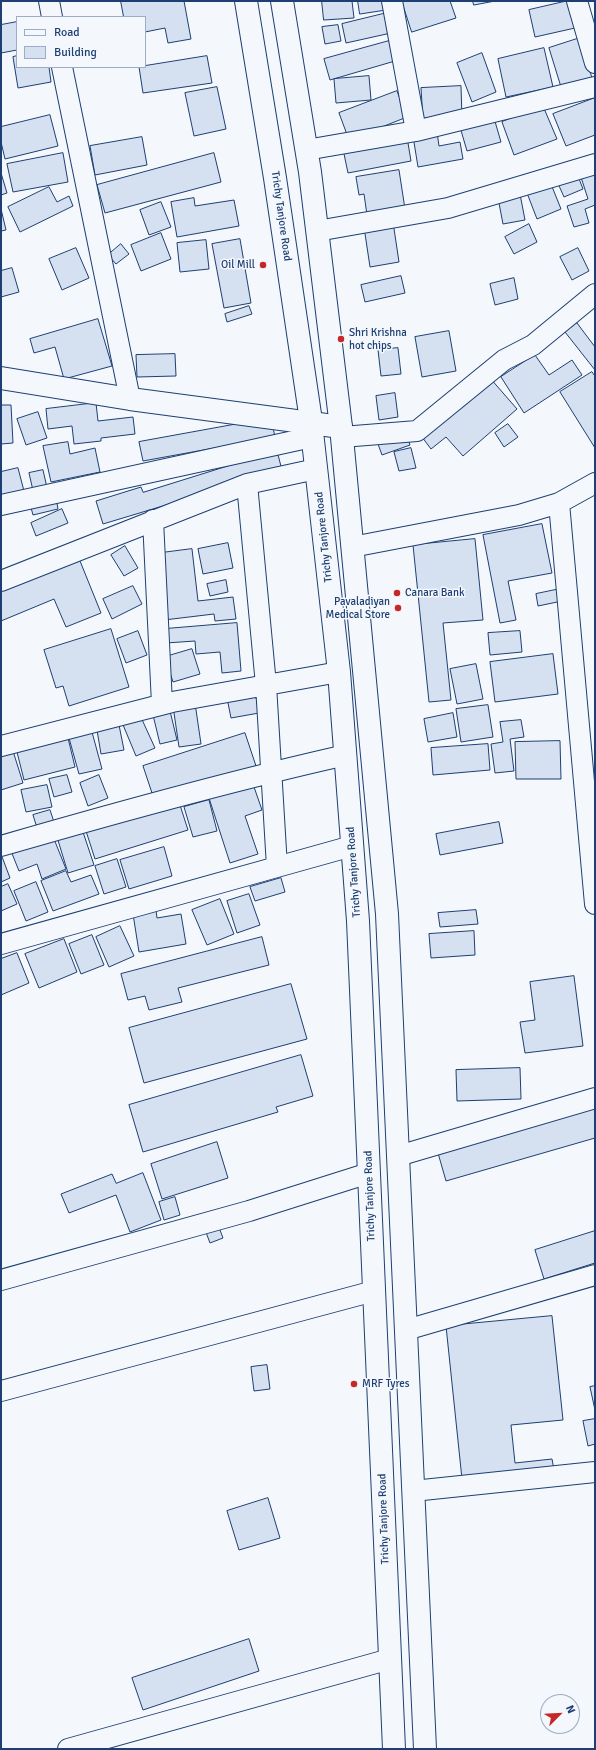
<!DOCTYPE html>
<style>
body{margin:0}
#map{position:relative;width:596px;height:1750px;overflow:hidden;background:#f4f7fb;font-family:Signika,sans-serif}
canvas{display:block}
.frame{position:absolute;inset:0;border:2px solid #1d3f73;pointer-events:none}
.legend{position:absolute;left:16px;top:16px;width:130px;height:52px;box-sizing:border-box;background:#f4f7fb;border:1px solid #9eadc5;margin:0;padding:5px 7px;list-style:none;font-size:12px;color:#1d3f73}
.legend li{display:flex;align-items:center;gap:8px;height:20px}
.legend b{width:20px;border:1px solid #9eadc5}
.north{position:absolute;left:540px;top:1694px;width:40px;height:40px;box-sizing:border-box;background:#f4f7fb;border:1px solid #9eadc5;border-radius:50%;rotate:66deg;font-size:11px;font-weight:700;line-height:16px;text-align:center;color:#1d3f73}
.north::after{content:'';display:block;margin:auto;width:14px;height:18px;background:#c62828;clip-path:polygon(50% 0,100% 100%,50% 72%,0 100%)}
</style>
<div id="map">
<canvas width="596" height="1750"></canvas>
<div class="frame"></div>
<ul class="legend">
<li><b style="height:5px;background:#f4f7fb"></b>Road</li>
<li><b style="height:11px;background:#d5e0f0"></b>Building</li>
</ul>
<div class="north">N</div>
</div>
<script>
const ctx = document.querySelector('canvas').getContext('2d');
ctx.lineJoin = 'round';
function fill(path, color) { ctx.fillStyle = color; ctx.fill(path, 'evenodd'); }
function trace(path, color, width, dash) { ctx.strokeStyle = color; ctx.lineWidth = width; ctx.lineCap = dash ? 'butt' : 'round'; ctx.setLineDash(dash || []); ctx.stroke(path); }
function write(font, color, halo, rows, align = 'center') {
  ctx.font = font + ' Signika,sans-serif'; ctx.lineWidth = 3; ctx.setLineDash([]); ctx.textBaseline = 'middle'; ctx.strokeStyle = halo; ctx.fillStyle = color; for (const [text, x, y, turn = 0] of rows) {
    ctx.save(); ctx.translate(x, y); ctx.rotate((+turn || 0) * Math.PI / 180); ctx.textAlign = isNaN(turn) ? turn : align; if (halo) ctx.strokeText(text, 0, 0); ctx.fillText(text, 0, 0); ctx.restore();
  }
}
const building = new Path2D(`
 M121,1H184L191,39L168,43L165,28L145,32V17H124Z
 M322,1H352L354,18L324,20Z
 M358,1H385L386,10L360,14Z
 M402,1H450L456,18L412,32Z
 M473,1H495L474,5Z
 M568,1L575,28L535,37L529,10Z
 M387,13L391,33L346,43L342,24Z
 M17,22V50L1,53V25Z
 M338,25L341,41L325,44L322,27Z
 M580,38L592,78L561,87L549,48Z
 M389,41L395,61L330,80L324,59Z
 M544,48L553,87L506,97L498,59Z
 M482,53L496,92L472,102L457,63Z
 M17,56V67H49L51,82L18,88L13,57Z
 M207,56L212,83L143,93L139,67Z
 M369,76L371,100L336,103L334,79Z
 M461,86L462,118L423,120L421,88Z
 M217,87L226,129L194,136L185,93Z
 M397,91L407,117L349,140L339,113Z
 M595,98V135L566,146L553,114Z
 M543,106L557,139L514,155L502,122Z
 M50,115L58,146L5,159L1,142V127Z
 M494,118L501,142L467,151L460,127Z
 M437,132L439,146L460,142L463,159L418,167L413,136Z
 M142,137L147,165L95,175L90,146Z
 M407,137L411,161L348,173L343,149Z
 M63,153L68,182L13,192L7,164Z
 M214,153L221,182L105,213L97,185Z
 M595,169V205L585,209L589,223L574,227L567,206L588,199L580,174Z
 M399,170L405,209L367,215L364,194L359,195L356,177Z
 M576,171L583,189L564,197L556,179Z
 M1,173L7,193L1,195Z
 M551,184L561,209L537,219L527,193Z
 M49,187L57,202L69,196L73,206L20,232L8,207Z
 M520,194L525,220L503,224L498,198Z
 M194,198L195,206L234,200L239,226L177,237L171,202Z
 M161,202L171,227L149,235L140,210Z
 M1,209L6,230L1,231Z
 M393,222L399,262L370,267L364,227Z
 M529,224L537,242L514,254L505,237Z
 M161,233L171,259L141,271L131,245Z
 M240,239L251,303L224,308L212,244Z
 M206,240L209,269L180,272L177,243Z
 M121,244L129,254L116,264L108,255Z
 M76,248L89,278L62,290L49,259Z
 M578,248L589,271L572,280L560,257Z
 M12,268L19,292L1,297V271Z
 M401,276L405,293L365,302L361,285Z
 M514,278L518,299L495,305L490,284Z
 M249,306L252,314L227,322L225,314Z
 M98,319L112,366L64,379L55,347L34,353L30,339Z
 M577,323L595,347V370L565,332Z
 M449,331L456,371L422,377L415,337Z
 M398,348L401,374L381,376L378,350Z
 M175,354L176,376L137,377L136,355Z
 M535,355L549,375L572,360L582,375L524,413L501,377Z
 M592,372L595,376V448L560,392Z
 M490,378L517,409L463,456L446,437L431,449L422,437Z
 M395,393L398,417L379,420L376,396Z
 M96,403L98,421L133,417L135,434L101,438V441L74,444L72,426L48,429L46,409Z
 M1,405H11L13,443L1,444Z
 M38,412L47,438L26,445L17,419Z
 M271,418L275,437L143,461L139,442Z
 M508,424L518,437L504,447L495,433Z
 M406,434L410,445L382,455L378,444Z
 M68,442L70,454L95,448L100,472L51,482L43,446Z
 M411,448L416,468L399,471L394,452Z
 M277,451L282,470L103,524L96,501L141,487L143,492Z
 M18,468L24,491L1,496V472Z
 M43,470L48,492L34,495L29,473Z
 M56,498L58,509L33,515L30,504Z
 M62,509L68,523L36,536L31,523Z
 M542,524L552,573L508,581L516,620L500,623L483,535Z
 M475,539L483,620L443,623L451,700L429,702L413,545Z
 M228,543L233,568L203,574L198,549Z
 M125,546L138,568L124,576L111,555Z
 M192,549L198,601L233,597L236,619L215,621L214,614L164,620L161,553Z
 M78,556L101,613L66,627L54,599L1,621V587Z
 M226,580L228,592L210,596L207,584Z
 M133,586L142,604L112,619L103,599Z
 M560,589L562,601L538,606L536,594Z
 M237,623L241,671L222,673L220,652L196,654L195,641L166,643L165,629Z
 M111,629L129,687L69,706L63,686L56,688L44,650Z
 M138,631L147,655L126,663L117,639Z
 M520,631L522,652L490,655L488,633Z
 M192,649L200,674L173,682L165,657Z
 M553,654L558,694L495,702L490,662Z
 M476,664L483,699L457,704L450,669Z
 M255,692L259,713L231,718L227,698Z
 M195,703L201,744L179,747L173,706Z
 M488,705L493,737L461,742L456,709Z
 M170,711L177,740L160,744L153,715Z
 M139,713L155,748L136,756L121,720Z
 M453,713L457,737L428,742L424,719Z
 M521,720L524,737L510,739L514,771L495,773L491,744L503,742L500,722Z
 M119,725L124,750L101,754L97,730Z
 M92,732L102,769L79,774L69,738Z
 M245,733L256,766L154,799L143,766Z
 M68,738L75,767L24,780L17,752Z
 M560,741L561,779H516L515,742Z
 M488,744L490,770L433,775L431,748Z
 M13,751L23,783L1,790V754Z
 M67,775L72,792L54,797L49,779Z
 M99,775L108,798L88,806L80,783Z
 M253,784L262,810L245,816L258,854L230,863L209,798Z
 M47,785L52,807L26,812L21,790Z
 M209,800L217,831L193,837L184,807Z
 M179,802L188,830L95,859L86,831Z
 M50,810L54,822L37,828L33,815Z
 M499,822L503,843L440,855L436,834Z
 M82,829L94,865L68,873L57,837Z
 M52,834L66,869L42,879L37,864L19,871L11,851Z
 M164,847L172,876L129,889L120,860Z
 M1,854L10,878L1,882Z
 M117,859L126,887L104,894L95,866Z
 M66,871L71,882L91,875L99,894L53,911L41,881Z
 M281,878L285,892L255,901L250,887Z
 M36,882L48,912L26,921L14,891Z
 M8,884L17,904L1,911V887Z
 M249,894L260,925L237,933L227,901Z
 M220,899L234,934L207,945L192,910Z
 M156,910L157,918L181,914L186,944L139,952L133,914Z
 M476,910L478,924L440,927L438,913Z
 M120,926L134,956L109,967L96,937Z
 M474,931L475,955L431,958L429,934Z
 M92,935L104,965L81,974L69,944Z
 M262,937L269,965L178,988L182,1002L149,1010L145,996L128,1000L121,974Z
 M64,939L77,972L39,988L25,954Z
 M17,953L29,983L1,995V959Z
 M574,976L583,1046L525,1053L520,1022L535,1020L530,982Z
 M291,984L307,1039L144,1083L129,1028Z
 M301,1055L313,1096L276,1107L278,1112L143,1152L129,1105Z
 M520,1068L521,1099L457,1101L456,1070Z
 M595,1107V1138L446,1181L438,1153Z
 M217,1142L228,1178L162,1199L151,1164Z
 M143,1173L161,1220L130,1232L116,1195L69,1213L61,1194L112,1174L116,1183Z
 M175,1197L180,1215L164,1220L159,1202Z
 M217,1222L223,1238L210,1243L204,1227Z
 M595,1231V1263L544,1279L535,1250Z
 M552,1316L563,1420L511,1425L515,1463L552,1459L554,1470L462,1479L446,1326Z
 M267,1365L270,1389L254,1391L251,1367Z
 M595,1386V1410L590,1387Z
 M595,1419V1444L588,1446L583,1421Z
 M268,1498L280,1538L239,1550L227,1511Z
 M249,1639L259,1671L143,1710L132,1678Z`);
const street = new Path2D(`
 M49,1L52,17
 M392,1L416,131
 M577,1L595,63
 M62,67L130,399
 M306,150L416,131L595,87
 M317,231L448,208L595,164
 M342,437L417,431L504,360L533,345L595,294
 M247,484L266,685L277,867
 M559,503L595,904
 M1,505L312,437
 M153,520L162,704
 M352,547L519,515L559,503L595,483
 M1,581L247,484L316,469
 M1,746L172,702L339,672
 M1,846C115,813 230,781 346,755
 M1,944L352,846
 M398,1156L595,1098
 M1,1280L249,1211L369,1173
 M406,1330L595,1275
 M1,1391L374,1291
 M413,1491L595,1472
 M68,1749L390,1659`);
const secondary = new Path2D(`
 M1,378L130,399L341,427`);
const highway = new Path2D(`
 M246,1L275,178L310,414L339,672L358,921L394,1749
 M282,1L310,172L341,427L387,914L425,1749`);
const markers = [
 [263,265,4,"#c62828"],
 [341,339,4,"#c62828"],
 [397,593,4,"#c62828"],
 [398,608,4,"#c62828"],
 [354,1384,4,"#c62828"]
];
const streetNames = [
 ["Trichy Tanjore Road",281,216,82],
 ["Trichy Tanjore Road",324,537,-96],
 ["Trichy Tanjore Road",354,872,-94],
 ["Trichy Tanjore Road",370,1196,-92],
 ["Trichy Tanjore Road",384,1519,-92]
];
const poiNames = [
 ["Oil Mill",255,265,"right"],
 ["Shri Krishna",349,333],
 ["hot chips",349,346],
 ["Canara Bank",405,593],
 ["Pavaladiyan",390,602,"right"],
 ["Medical Store",390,615,"right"],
 ["MRF Tyres",362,1384]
];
fill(building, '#d5e0f0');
trace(building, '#1d3f73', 1);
trace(street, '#1d3f73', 22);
trace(secondary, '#1d3f73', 24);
trace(highway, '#1d3f73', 24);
trace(street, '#f4f7fb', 20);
trace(secondary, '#f4f7fb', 22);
trace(highway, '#f4f7fb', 22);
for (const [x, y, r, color] of markers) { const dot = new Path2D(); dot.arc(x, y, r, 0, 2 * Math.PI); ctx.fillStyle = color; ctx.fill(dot); trace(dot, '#f4f7fb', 1.5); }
write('11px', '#1d3f73', '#f4f7fb', streetNames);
write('11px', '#1d3f73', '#f4f7fb', poiNames, 'left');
</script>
